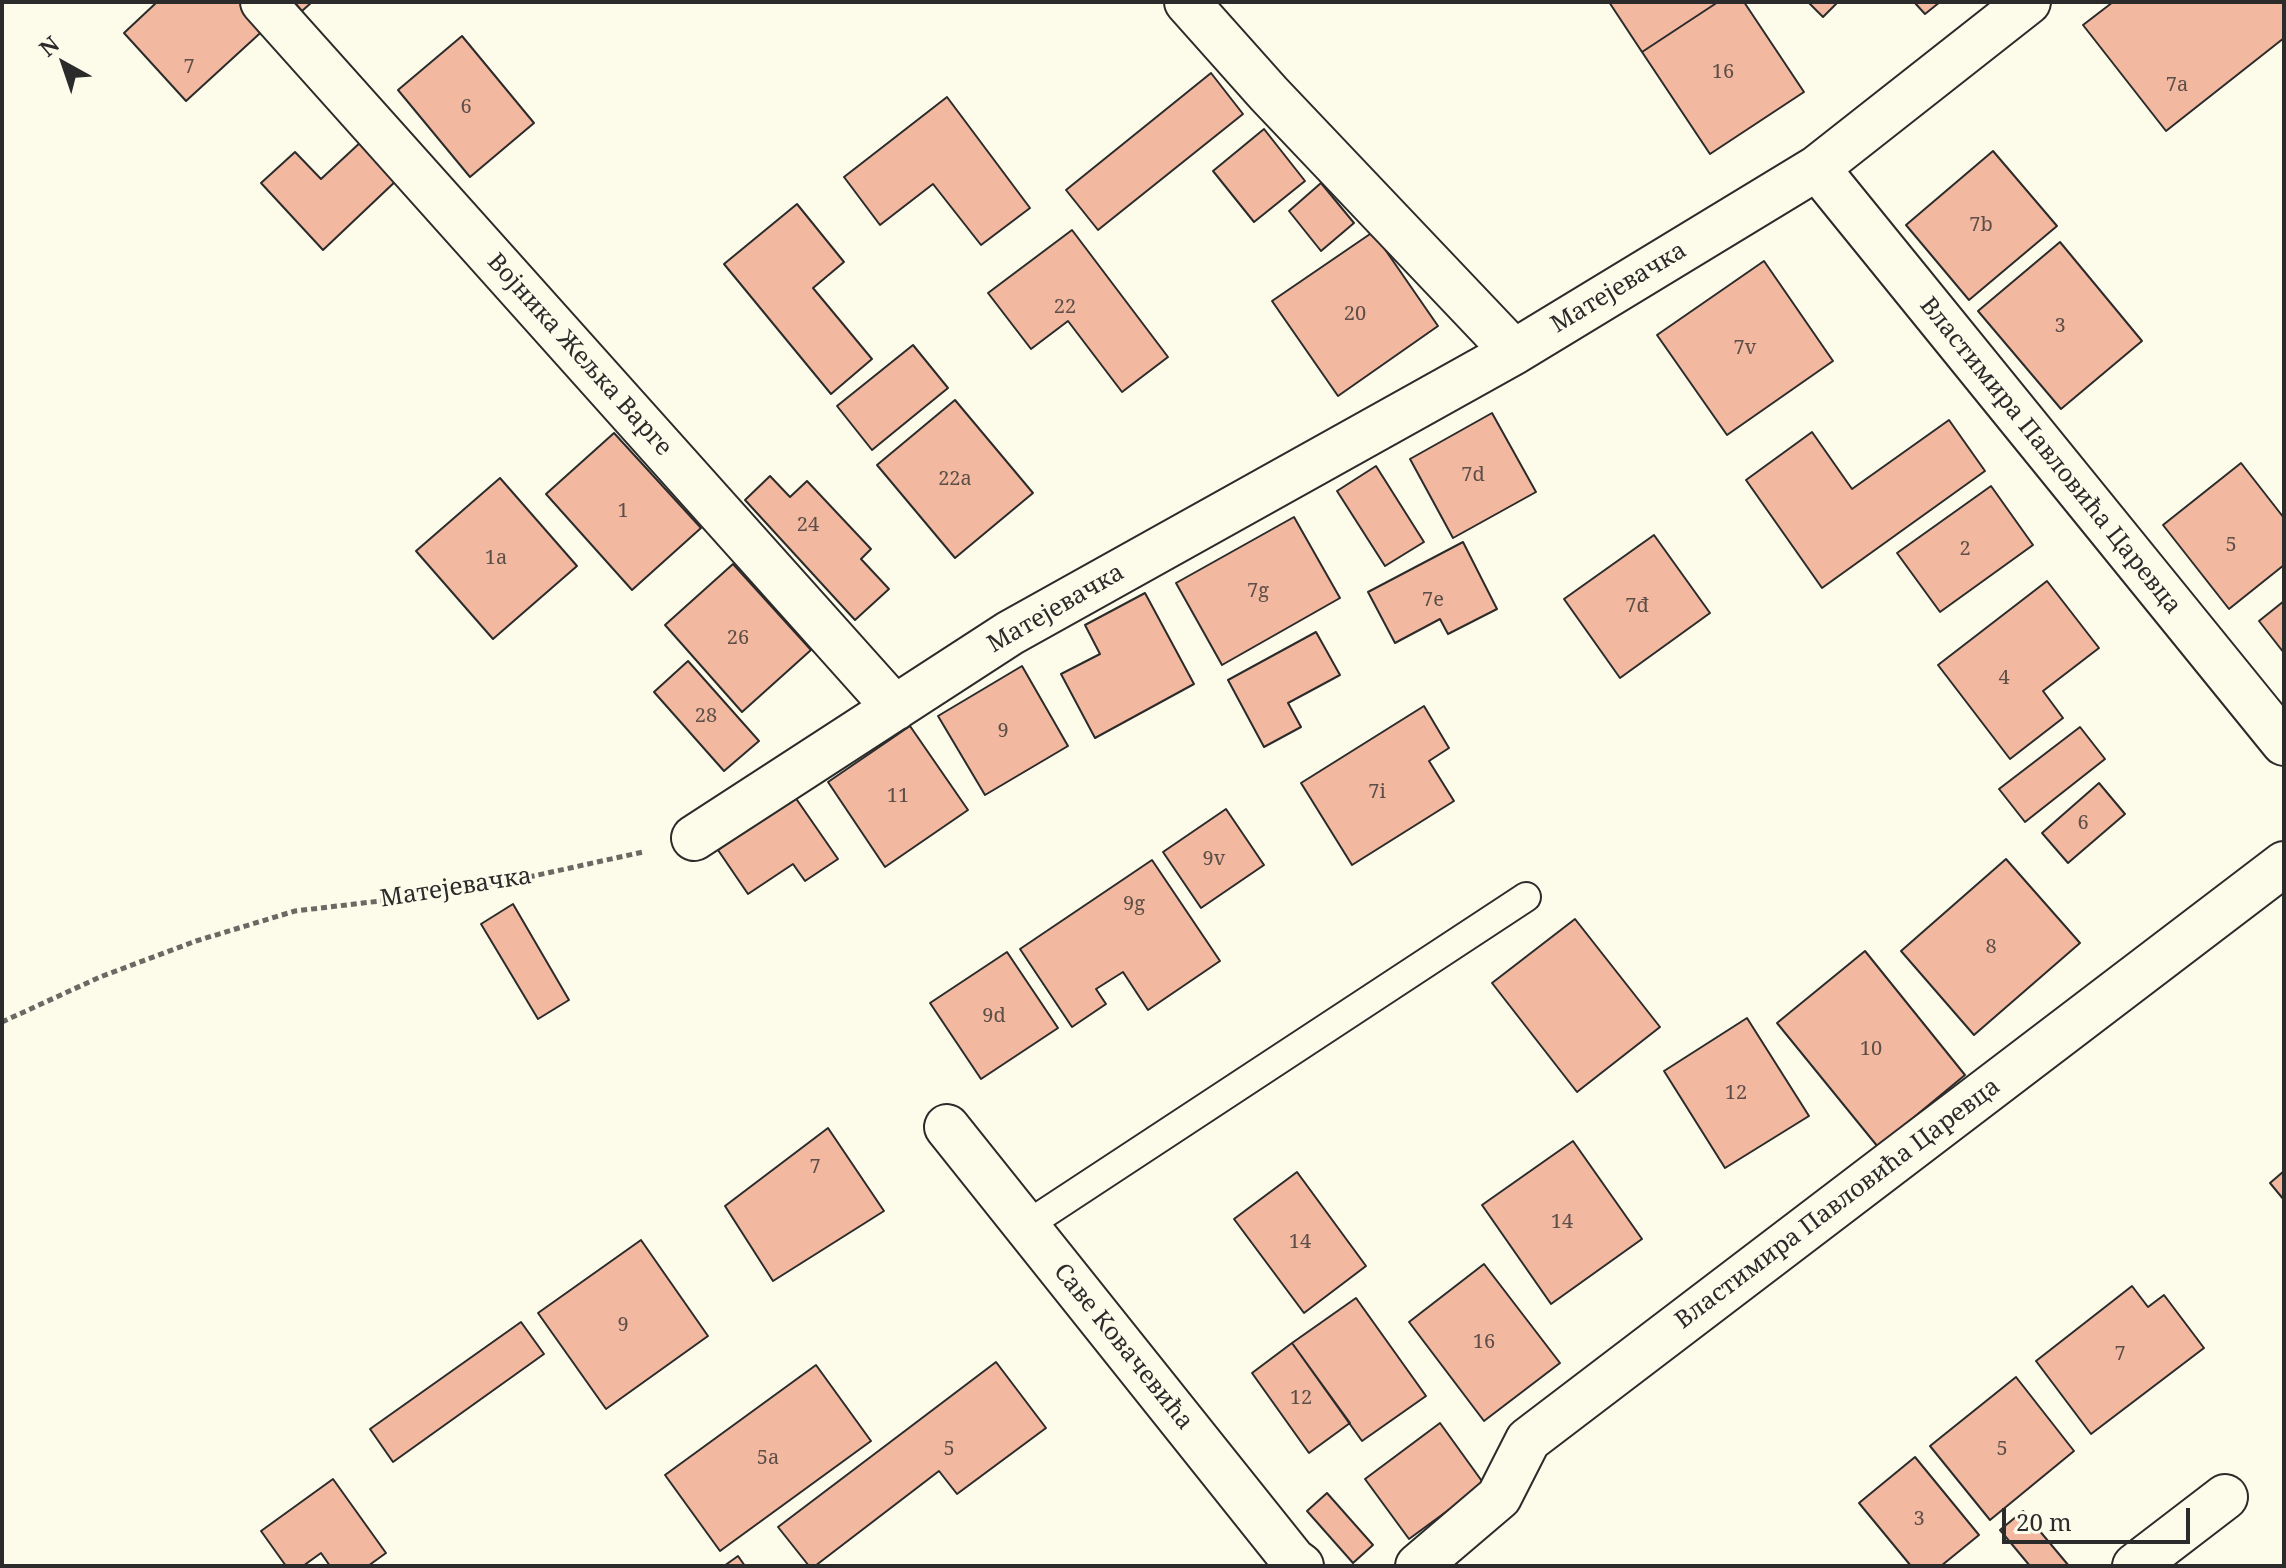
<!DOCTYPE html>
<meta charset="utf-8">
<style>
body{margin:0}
#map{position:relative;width:2286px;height:1568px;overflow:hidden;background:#fdfbea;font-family:"Noto Serif",serif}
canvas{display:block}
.frame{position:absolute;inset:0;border:4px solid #2b2b2b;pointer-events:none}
.north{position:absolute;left:24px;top:24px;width:80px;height:80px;-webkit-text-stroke:6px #fdfbea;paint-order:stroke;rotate:320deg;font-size:22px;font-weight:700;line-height:32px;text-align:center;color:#2b2b2b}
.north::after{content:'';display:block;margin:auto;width:28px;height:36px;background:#2b2b2b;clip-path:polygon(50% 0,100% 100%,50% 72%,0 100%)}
.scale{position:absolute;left:2002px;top:1508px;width:188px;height:36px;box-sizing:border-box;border:4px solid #2b2b2b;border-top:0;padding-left:10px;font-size:24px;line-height:28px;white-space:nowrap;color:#2b2b2b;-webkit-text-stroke:6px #fdfbea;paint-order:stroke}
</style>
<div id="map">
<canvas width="2286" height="1568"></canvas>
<div class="frame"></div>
<div class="north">N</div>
<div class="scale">20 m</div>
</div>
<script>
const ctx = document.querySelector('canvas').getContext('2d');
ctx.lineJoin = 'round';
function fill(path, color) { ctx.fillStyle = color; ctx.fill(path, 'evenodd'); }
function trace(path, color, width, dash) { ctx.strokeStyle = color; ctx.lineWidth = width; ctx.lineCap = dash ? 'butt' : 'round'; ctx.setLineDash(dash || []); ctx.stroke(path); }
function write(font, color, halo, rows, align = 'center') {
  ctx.font = font + ' "Noto Serif",serif'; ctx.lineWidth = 6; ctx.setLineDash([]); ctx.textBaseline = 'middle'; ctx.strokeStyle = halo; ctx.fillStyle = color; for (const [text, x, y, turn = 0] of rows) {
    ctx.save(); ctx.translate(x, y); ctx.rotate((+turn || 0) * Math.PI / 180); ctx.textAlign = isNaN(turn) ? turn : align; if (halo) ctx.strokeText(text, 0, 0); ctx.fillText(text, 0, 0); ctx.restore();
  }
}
const building = new Path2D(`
 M157,2H248L269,25L186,101L124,33Z
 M294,2H312L302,11Z
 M1609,2H1718L1642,52Z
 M1718,2H1744L1804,92L1710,154L1642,52Z
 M1808,2H1838L1823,17Z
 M1914,2H1940L1925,14Z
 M2113,2H2284V38L2166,131L2083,25Z
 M462,36L534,123L470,177L398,90Z
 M1211,73L1243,114L1098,230L1066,190Z
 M947,97L1030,208L981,245L933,184L880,225L844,177Z
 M1264,129L1305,181L1254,222L1213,171Z
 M363,140L399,178L323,250L261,183L295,152L321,179Z
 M1993,151L2057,226L1969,300L1906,225Z
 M1321,183L1354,223L1321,251L1289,211Z
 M797,204L844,262L813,288L872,359L831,394L724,264Z
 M1072,230L1168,357L1122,392L1068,321L1031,349L988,293Z
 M1373,232L1438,326L1338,396L1272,301Z
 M2060,242L2142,341L2061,409L1978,311Z
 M1764,261L1833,361L1727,435L1657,335Z
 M913,345L948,388L872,450L837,406Z
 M955,400L1033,493L955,558L877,465Z
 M1492,413L1536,492L1453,538L1410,459Z
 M1949,420L1985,471L1822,588L1746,480L1812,432L1852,489Z
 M614,433L701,528L632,590L546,494Z
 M2241,463L2284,518V565L2229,609L2163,525Z
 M1376,466L1424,542L1385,566L1337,491Z
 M770,476L790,497L807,481L871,549L861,559L889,589L855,620L745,500Z
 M500,478L577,566L493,639L416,551Z
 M1991,486L2033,545L1940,612L1897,553Z
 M1294,517L1340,598L1222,665L1176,583Z
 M1654,535L1710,613L1620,678L1564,599Z
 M1463,542L1497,609L1448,634L1440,619L1395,643L1368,592Z
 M733,564L811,650L742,712L665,625Z
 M2047,581L2099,648L2043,691L2063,718L2010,759L1938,665Z
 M1145,593L1194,684L1095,738L1061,674L1100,654L1085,625Z
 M2284,601V653L2259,621Z
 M1316,632L1340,675L1288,703L1301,727L1264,747L1228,680Z
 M688,661L759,741L724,771L654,692Z
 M1022,666L1068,746L985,795L938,716Z
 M1424,706L1449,748L1429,761L1454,801L1352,865L1301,783Z
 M910,726L968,810L885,867L828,782Z
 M2080,727L2105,759L2025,822L1999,789Z
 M2099,783L2125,814L2068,863L2042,833Z
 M795,797L838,859L805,881L793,864L748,894L718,850Z
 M1226,809L1264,865L1201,908L1163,852Z
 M2006,859L2080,943L1974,1035L1901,951Z
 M1152,860L1220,961L1148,1010L1123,972L1096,989L1106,1004L1072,1027L1020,949Z
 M513,904L569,1000L538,1019L481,924Z
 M1575,919L1660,1027L1577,1092L1492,983Z
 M1865,951L1965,1075L1878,1147L1777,1023Z
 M1007,952L1058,1028L981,1079L930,1003Z
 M1747,1018L1809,1116L1725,1168L1664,1071Z
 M828,1128L884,1211L773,1281L725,1206Z
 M1573,1141L1642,1239L1551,1304L1482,1205Z
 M2284,1171V1200L2270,1183Z
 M1297,1172L1366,1266L1304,1313L1234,1219Z
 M641,1240L708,1336L606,1409L538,1313Z
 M1484,1264L1560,1363L1484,1421L1409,1322Z
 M2132,1286L2148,1307L2164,1295L2204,1348L2091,1434L2036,1361Z
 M1356,1298L1426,1396L1362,1441L1292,1343Z
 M521,1322L544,1354L393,1462L370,1429Z
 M1292,1343L1350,1423L1309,1453L1252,1373Z
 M996,1362L1046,1428L957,1494L939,1471L815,1566H809L778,1527Z
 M816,1365L871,1441L720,1551L665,1475Z
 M2016,1377L2074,1451L1990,1520L1930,1446Z
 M1440,1423L1484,1484L1409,1539L1365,1479Z
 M1915,1457L1979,1535L1941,1566H1911L1859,1503Z
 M333,1479L386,1553L368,1566H330L321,1553L303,1566H286L261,1531Z
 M1327,1493L1373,1545L1353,1563L1307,1511Z
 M2023,1511L2069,1566H2030L2000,1530Z
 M738,1556L745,1566H724Z`);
const path = new Path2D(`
 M2,1022L100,977L196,941L295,911L406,898L515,880L643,852`);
const lane = new Path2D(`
 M1027,1225L1526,897`);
const street = new Path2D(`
 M263,2L895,708
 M1187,2L1269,94L1514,352
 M1817,168L2284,743
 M694,838L1010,633L1514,352L1817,168L2028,2
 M947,1127L1293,1560L1301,1566
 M1418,1566L1499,1497L1528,1440L2284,864
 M2135,1566L2225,1497`);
const numberNames = [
 ["7",189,67],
 ["16",1723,72],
 ["7a",2177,85],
 ["6",466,107],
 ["7b",1981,225],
 ["22",1065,307],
 ["20",1355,314],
 ["3",2060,326],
 ["7v",1745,348],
 ["7d",1473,475],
 ["22a",955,479],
 ["1",623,511],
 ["24",808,525],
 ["5",2231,545],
 ["2",1965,549],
 ["1a",496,558],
 ["7g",1258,591],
 ["7e",1433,600],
 ["7đ",1637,606],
 ["26",738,638],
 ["4",2004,678],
 ["28",706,716],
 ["9",1003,731],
 ["7i",1377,792],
 ["11",898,796],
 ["6",2083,823],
 ["9v",1214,859],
 ["9g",1134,904],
 ["8",1991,947],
 ["9d",994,1016],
 ["10",1871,1049],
 ["12",1736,1093],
 ["7",815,1167],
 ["14",1562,1222],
 ["14",1300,1242],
 ["9",623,1325],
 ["16",1484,1342],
 ["7",2120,1354],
 ["12",1301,1398],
 ["5",949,1449],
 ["5",2002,1449],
 ["5a",768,1458],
 ["3",1919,1519]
];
const streetNames = [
 ["Матејевачка",1619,288,-31],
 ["Војника Жељка Варге",579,355,48],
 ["Властимира Павловића Царевца",2050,456,51],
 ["Матејевачка",1056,609,-30],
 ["Матејевачка",456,888,-9],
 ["Властимира Павловића Царевца",1838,1204,-37],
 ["Саве Ковачевића",1123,1347,51]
];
fill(building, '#f2b8a0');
trace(building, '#2b2b2b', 2);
trace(lane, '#2b2b2b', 32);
trace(street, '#2b2b2b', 48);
trace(path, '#6a6964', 5, [6, 4]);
trace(lane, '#fdfbea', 28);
trace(street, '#fdfbea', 44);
write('20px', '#5d4e48', null, numberNames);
write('24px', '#2b2b2b', '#fdfbea', streetNames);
</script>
